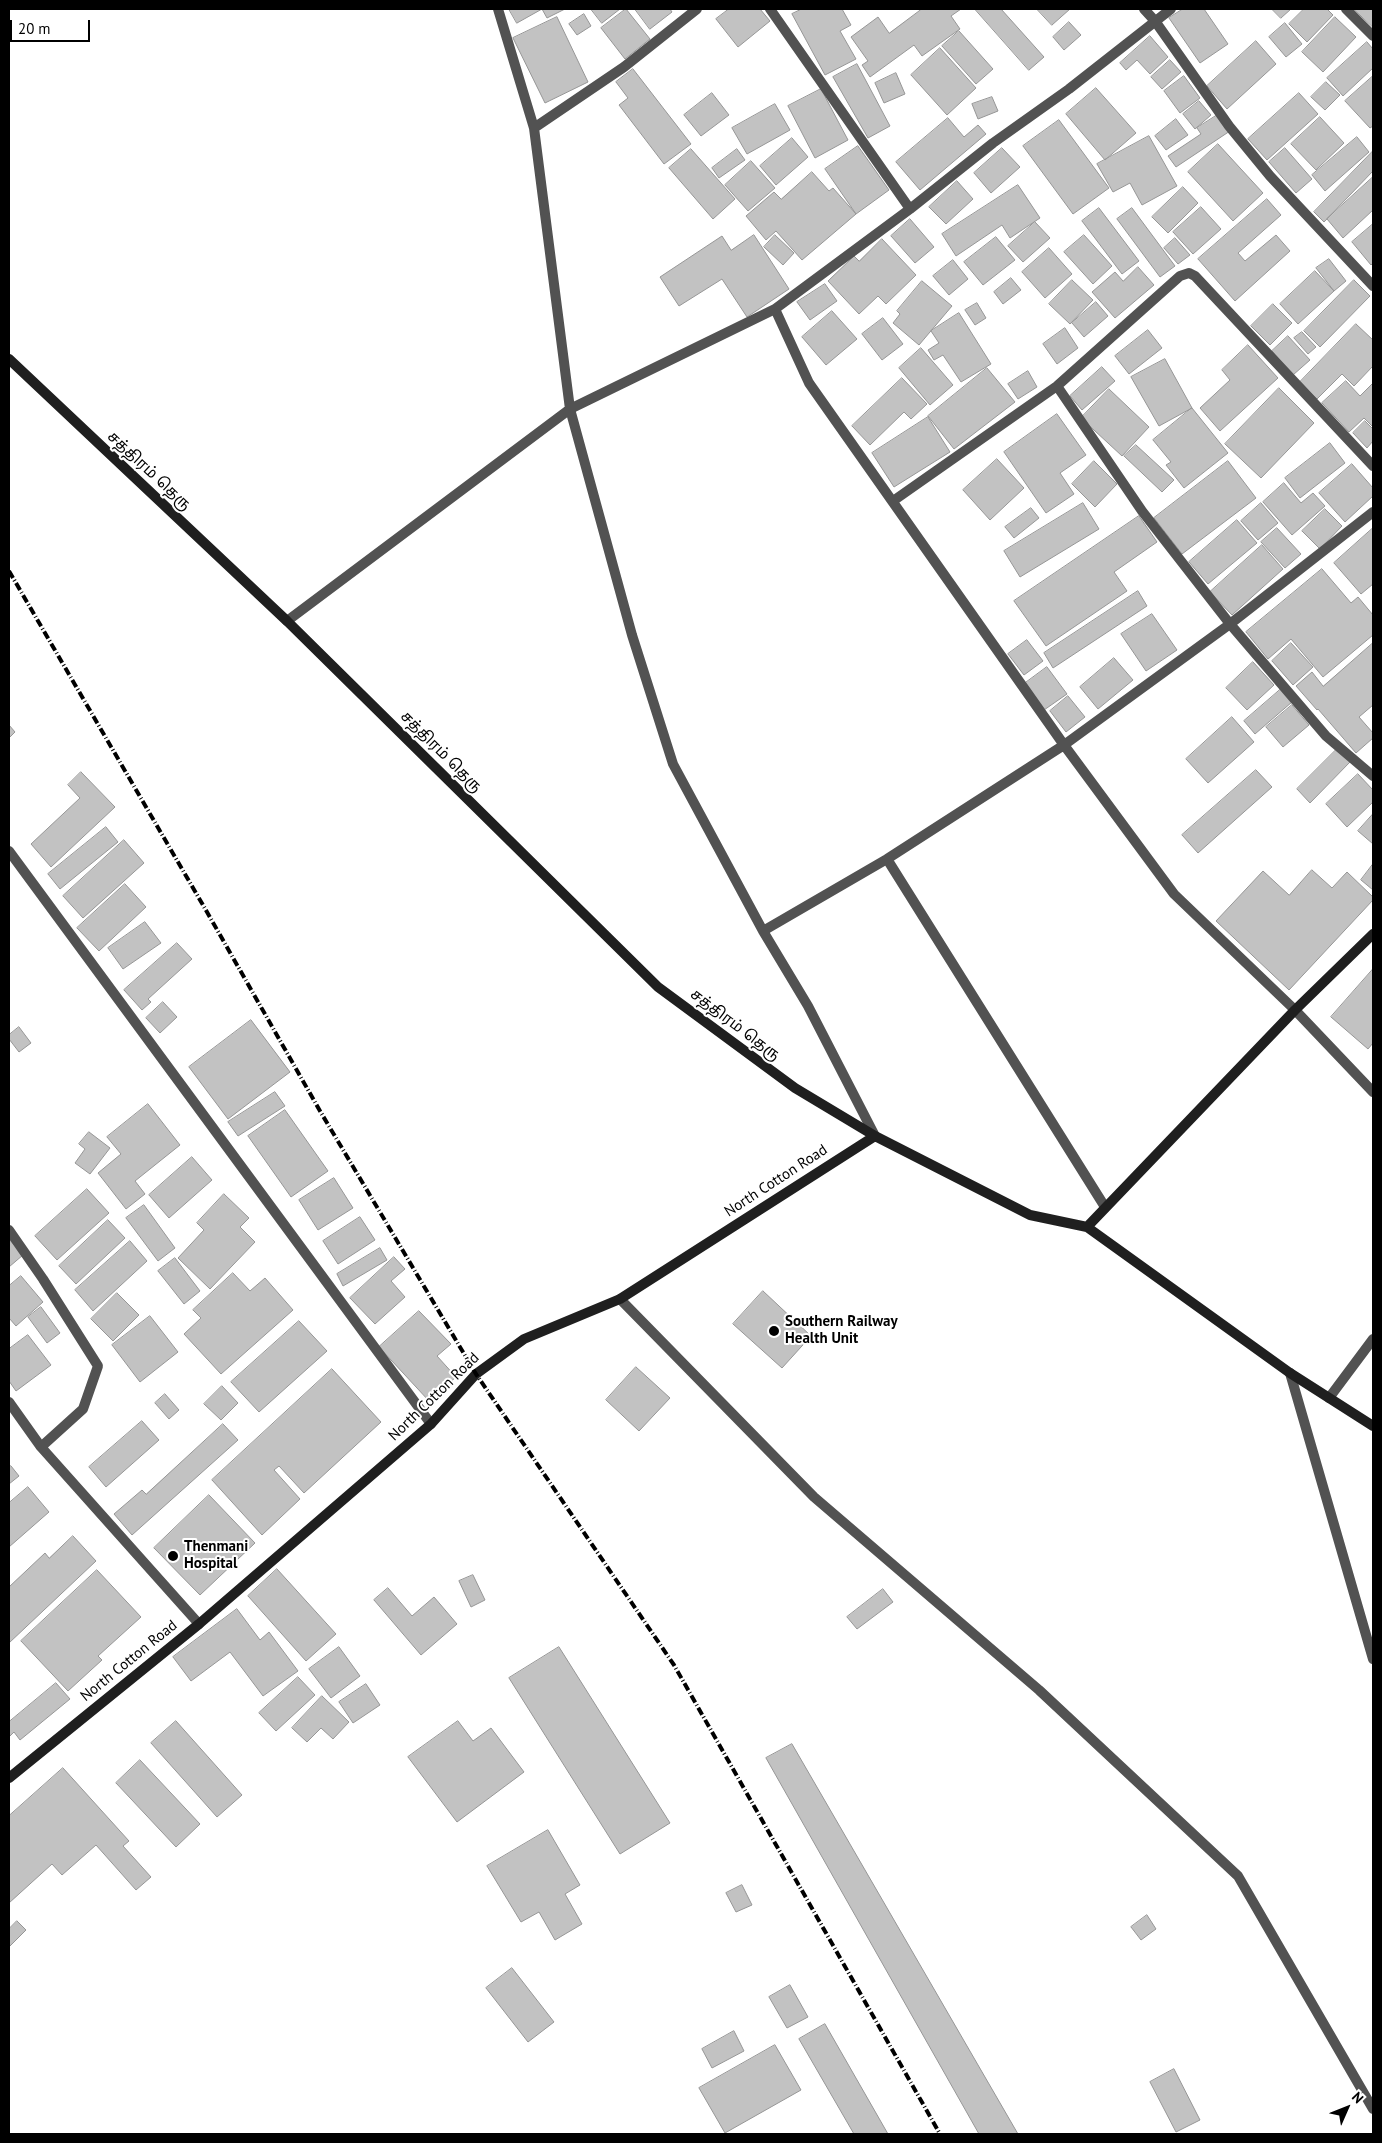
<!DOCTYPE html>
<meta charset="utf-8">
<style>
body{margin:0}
#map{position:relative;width:1382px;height:2143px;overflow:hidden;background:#fff;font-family:"PT Sans",sans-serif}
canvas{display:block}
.frame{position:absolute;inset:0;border:10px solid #000;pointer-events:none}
.north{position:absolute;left:1322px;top:2083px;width:50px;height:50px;-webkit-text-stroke:4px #fff;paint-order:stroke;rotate:46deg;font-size:14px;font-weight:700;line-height:20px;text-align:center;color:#000}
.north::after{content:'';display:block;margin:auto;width:18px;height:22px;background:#000;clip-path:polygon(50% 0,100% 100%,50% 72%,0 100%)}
.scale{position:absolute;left:10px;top:20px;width:80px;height:22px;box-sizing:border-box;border:2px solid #000;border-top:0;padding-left:6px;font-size:15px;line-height:18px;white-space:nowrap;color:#000;-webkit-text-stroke:4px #fff;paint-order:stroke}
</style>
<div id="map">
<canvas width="1382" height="2143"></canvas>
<div class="frame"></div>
<div class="north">N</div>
<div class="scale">20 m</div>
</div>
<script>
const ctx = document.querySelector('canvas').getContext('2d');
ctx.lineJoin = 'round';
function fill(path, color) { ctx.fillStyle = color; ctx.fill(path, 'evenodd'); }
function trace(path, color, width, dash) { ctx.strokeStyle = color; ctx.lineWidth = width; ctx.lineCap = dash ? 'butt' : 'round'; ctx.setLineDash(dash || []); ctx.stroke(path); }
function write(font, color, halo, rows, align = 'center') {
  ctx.font = font + ' "PT Sans","Noto Sans Tamil",sans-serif'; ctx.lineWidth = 4; ctx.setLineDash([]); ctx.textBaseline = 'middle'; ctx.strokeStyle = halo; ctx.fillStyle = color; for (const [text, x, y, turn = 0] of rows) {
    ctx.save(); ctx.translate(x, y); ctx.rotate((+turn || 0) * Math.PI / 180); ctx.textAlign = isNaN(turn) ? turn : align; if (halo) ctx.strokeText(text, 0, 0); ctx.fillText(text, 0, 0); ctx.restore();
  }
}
const building = new Path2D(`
 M509,9H565L547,18L542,9L517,23Z
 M591,9H620L602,23Z
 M626,9L650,39L625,59L601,28Z
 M635,9H670L672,12L650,29Z
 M729,9H760L770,21L738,47L716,19Z
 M802,9H842L851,25L840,31L856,59L825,75L792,14Z
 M922,9H961L951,16L960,29L922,56L914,45L870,77L862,65L868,61L851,37L878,17L889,33Z
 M975,9H1001L1044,57L1029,70Z
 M1037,9H1070L1052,25Z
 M1183,9H1204L1228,44L1200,63L1169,18Z
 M1272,9H1291L1281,18Z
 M1304,9H1327L1333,15L1307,42L1289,24Z
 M1354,9H1373V27Z
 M584,14L591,26L577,35L569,24Z
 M557,17L588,82L545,103L513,38Z
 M1335,17L1356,37L1323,72L1302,52Z
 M1069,22L1081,35L1064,50L1053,37Z
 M1285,23L1302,44L1286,57L1269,37Z
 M959,31L993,69L976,84L942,46Z
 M1150,36L1168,57L1150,74L1137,60L1126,70L1120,63Z
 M1256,41L1276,64L1227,109L1207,86Z
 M1367,42L1373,49V68L1343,96L1327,78Z
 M940,48L976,88L947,115L911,75Z
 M1170,60L1181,72L1162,89L1151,77Z
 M857,64L890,126L868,138L833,77Z
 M633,69L691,144L664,164L619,105L628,98L616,82Z
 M896,73L905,94L884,103L875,83Z
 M1184,76L1200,98L1180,113L1164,91Z
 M1373,76V126L1370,128L1345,101Z
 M1326,82L1340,95L1325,110L1311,97Z
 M1096,88L1136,133L1105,160L1066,114Z
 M821,89L848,140L815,158L788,106Z
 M712,93L729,115L701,136L684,115Z
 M1299,93L1318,114L1267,160L1248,139Z
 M992,97L998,111L978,119L972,104Z
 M1199,101L1211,115L1195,129L1183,114Z
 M775,104L790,130L747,154L732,128Z
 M1219,114L1230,131L1176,167L1168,156L1201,134L1197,128Z
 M1320,117L1344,143L1316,170L1291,144Z
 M948,118L964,137L978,125L986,134L920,190L896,162Z
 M1176,119L1188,135L1166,150L1155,136Z
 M1059,120L1109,188L1073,214L1023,146Z
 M1149,136L1177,186L1142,205L1130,183L1113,192L1097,164Z
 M1357,137L1369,152L1325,191L1312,175Z
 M792,138L808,157L776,185L760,166Z
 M1218,144L1263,193L1233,221L1188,172Z
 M858,146L889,190L856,214L825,169Z
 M1002,148L1020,167L991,193L974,173Z
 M1285,148L1312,179L1296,193L1269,162Z
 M691,149L735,199L713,219L669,168Z
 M737,149L745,160L719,178L712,168Z
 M1373,151V171L1324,222L1314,212Z
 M751,161L775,188L748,211L725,185Z
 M812,172L829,191L833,188L856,214L802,260L776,231L766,240L746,216L774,192L781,199Z
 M1373,177V210L1343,238L1327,219Z
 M957,181L973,199L946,224L929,207Z
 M1018,185L1040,218L1010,238L1002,225L956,256L942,234Z
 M1183,187L1198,203L1168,233L1152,217Z
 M1267,199L1281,215L1238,253L1245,261L1276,235L1290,251L1235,301L1198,259Z
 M1201,207L1221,229L1193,254L1173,232Z
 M1099,208L1139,261L1122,274L1082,221Z
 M1132,208L1175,266L1160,277L1117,219Z
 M910,219L934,247L915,263L891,236Z
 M1035,222L1050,238L1023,262L1008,246Z
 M1373,224V263L1371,265L1352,242Z
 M754,235L789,289L747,317L722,279L679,306L660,277L722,236L731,250Z
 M775,235L794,253L783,265L764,247Z
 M1084,235L1112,266L1093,284L1064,252Z
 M996,237L1015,260L983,285L964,262Z
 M1175,238L1190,255L1178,264L1164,248Z
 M882,239L916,275L886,304L878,296L859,314L828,281L854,256L859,261Z
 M1049,248L1072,274L1045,298L1022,272Z
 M1329,259L1346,281L1334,291L1316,268Z
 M953,260L968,279L949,295L933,276Z
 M1138,267L1154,285L1115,318L1092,292L1115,272L1123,281Z
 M1315,271L1334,291L1298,324L1280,304Z
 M1011,278L1021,290L1003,304L994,292Z
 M1072,280L1093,300L1070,324L1049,304Z
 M1354,280L1370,296L1320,347L1304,331Z
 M922,281L952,306L919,345L893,323L900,314L897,311Z
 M825,284L837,301L810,320L797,302Z
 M1096,302L1108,316L1084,337L1072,323Z
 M977,303L986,318L975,325L965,310Z
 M1273,304L1292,323L1270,345L1251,326Z
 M832,311L857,339L826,365L802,337Z
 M959,313L991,364L961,382L943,355L934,360L928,350L939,343L931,331Z
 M883,318L903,344L882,360L862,334Z
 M1356,324L1373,340V366L1354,386L1342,374L1317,399L1300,382Z
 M1065,328L1078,348L1057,364L1043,344Z
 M1148,330L1162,348L1129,374L1115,356Z
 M1302,332L1316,347L1308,354L1294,338Z
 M1288,336L1310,360L1293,375L1272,351Z
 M1248,345L1278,378L1220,431L1200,408L1230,380L1222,370Z
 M921,348L953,385L930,405L899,368Z
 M1165,359L1192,408L1159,426L1131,377Z
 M1102,367L1115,381L1082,410L1070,396Z
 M987,368L1015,402L954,449L928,416Z
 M1028,371L1037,387L1018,399L1008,384Z
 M902,378L927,404L911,419L904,412L870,445L852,426Z
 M1346,381L1360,396L1373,383V427L1364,418L1349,432L1322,403Z
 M1279,388L1314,423L1261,478L1225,444Z
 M1109,389L1149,427L1122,456L1081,418Z
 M1192,408L1228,453L1184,488L1166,465L1171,462L1153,440Z
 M1057,414L1086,455L1060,473L1074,494L1046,513L1004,452Z
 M928,417L950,452L894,487L872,453Z
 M1365,421L1373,429V441L1367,448L1353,433Z
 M1330,443L1345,463L1300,498L1285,478Z
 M1136,445L1174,480L1162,492L1124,456Z
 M997,459L1024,488L990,520L963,490Z
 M1094,461L1117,484L1095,507L1072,484Z
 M1228,461L1256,498L1182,554L1154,518Z
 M1352,464L1373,488V496L1345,522L1319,493Z
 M1284,483L1301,503L1313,493L1325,506L1292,535L1263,502Z
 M1083,503L1099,529L1020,577L1004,551Z
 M1261,503L1278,523L1258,540L1241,521Z
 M1031,508L1039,518L1014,538L1005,527Z
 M1325,509L1342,526L1320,549L1302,531Z
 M1139,516L1157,542L1114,572L1127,591L1046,646L1014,601Z
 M1237,520L1257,543L1208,584L1189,562Z
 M1277,528L1301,554L1285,568L1261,542Z
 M1373,528V584L1361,594L1334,563Z
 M1262,545L1283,569L1232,615L1210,592Z
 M1322,569L1351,603L1358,597L1373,615V635L1323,677L1291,639L1268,659L1246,632Z
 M1138,591L1147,606L1053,668L1044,653Z
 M1152,614L1177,650L1146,671L1121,634Z
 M1027,640L1043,661L1024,675L1008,654Z
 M1291,643L1313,667L1293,685L1272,661Z
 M1373,643V705L1359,717L1373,733V738L1356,753L1318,709L1317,710L1296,686L1312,672L1323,686Z
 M1114,658L1133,680L1098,709L1080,687Z
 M1253,662L1274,685L1247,710L1226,688Z
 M1047,667L1067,694L1044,710L1024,684Z
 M1281,689L1292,702L1255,734L1244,721Z
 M1068,696L1085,717L1066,732L1050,711Z
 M1292,705L1309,725L1283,747L1266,727Z
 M1232,717L1254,742L1208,783L1186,759Z
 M9,725L15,732L9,738Z
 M1337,749L1350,762L1310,803L1297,789Z
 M1256,770L1272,787L1198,853L1182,835Z
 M81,772L115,807L51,867L31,844L80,798L68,785Z
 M1358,774L1373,790V802L1347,827L1326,804Z
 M1373,814V844L1358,831Z
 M106,827L118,842L60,889L48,874Z
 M124,840L144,863L83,918L63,896Z
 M1373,864V890L1361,880Z
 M1312,870L1332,888L1347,872L1373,897V900L1289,990L1216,921L1263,871L1289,895Z
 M125,884L146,907L99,951L77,928Z
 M145,922L161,943L123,969L108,948Z
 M177,943L192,959L148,999L151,1002L142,1010L124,990Z
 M1373,969V1043L1368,1049L1331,1017Z
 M163,1002L177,1017L160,1033L146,1018Z
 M251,1020L290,1072L228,1119L189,1067Z
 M19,1027L31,1043L19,1052L9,1039V1035Z
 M275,1092L285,1106L238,1136L228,1122Z
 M148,1104L180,1145L135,1181L145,1194L126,1209L98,1173L121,1154L107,1137Z
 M285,1110L328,1171L291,1197L248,1136Z
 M89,1132L110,1148L90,1174L75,1163L85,1149L79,1144Z
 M192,1157L212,1180L169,1218L149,1195Z
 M334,1178L353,1208L318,1230L299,1200Z
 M87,1189L109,1213L57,1260L35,1236Z
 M224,1194L249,1218L240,1227L255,1242L210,1289L178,1258L204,1230L197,1223Z
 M144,1205L175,1248L158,1261L126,1218Z
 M360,1217L375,1240L338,1264L323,1241Z
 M108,1220L125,1238L76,1284L59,1266Z
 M9,1239L23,1255L9,1267Z
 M130,1241L147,1261L93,1311L75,1290Z
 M380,1248L387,1260L343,1286L337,1274Z
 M394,1257L405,1269L391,1281L405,1297L375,1324L350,1298Z
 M175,1258L200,1291L184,1304L158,1271Z
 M233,1273L250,1291L265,1278L293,1310L221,1374L184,1334L201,1318L193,1310Z
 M21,1276L43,1302L16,1326L9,1318V1286Z
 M763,1291L811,1336L782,1368L733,1324Z
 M117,1293L139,1315L113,1341L91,1319Z
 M41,1307L60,1333L47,1343L28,1317Z
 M419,1311L451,1344L437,1356L456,1377L429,1401L379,1347Z
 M150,1316L178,1352L140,1382L112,1345Z
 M299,1321L327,1351L259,1412L231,1382Z
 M28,1335L51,1365L16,1391L9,1381V1349Z
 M636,1367L670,1398L639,1431L606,1400Z
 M332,1369L381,1422L304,1493L279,1466L274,1470L300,1499L262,1535L212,1480Z
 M222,1386L238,1403L221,1420L204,1404Z
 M165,1394L179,1410L169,1419L155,1403Z
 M142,1421L159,1440L106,1487L89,1467Z
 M223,1424L238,1440L132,1535L114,1514L142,1490L146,1494Z
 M11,1466L19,1476L9,1484V1467Z
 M28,1487L49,1512L9,1547V1503Z
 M209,1495L255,1543L200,1595L154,1548Z
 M73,1536L96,1561L9,1643V1587L45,1553L49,1558Z
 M277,1569L336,1634L306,1661L248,1596Z
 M97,1570L141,1617L98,1656L102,1660L68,1691L21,1641Z
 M473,1575L485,1600L471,1607L459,1581Z
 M388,1588L412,1616L434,1597L457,1624L421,1655L374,1600Z
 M883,1589L893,1602L857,1629L847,1617Z
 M237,1609L260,1640L269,1632L298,1671L263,1696L230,1652L191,1681L173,1657Z
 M339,1647L360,1676L331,1698L309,1669Z
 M559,1647L670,1823L620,1854L509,1678Z
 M298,1677L315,1695L276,1731L259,1713Z
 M56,1683L70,1699L20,1740L14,1732L9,1737V1722Z
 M366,1684L380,1705L353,1723L339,1702Z
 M322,1696L349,1722L333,1739L321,1728L307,1742L292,1728Z
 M176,1721L242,1795L217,1817L151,1743Z
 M458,1721L473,1741L491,1728L524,1772L457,1822L408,1757Z
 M792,1744L1018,2134H979L766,1758Z
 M140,1760L200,1824L176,1847L116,1783Z
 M63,1768L129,1841L123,1846L151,1877L136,1890L96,1845L62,1875L52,1864L9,1903V1816Z
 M548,1830L580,1885L565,1894L582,1924L555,1940L539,1912L521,1922L487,1866Z
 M742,1885L752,1905L736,1912L726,1893Z
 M1147,1915L1156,1929L1141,1940L1131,1927Z
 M17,1921L26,1930L9,1947V1929Z
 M512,1968L554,2022L528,2042L486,1988Z
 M790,1985L808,2017L787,2028L769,1997Z
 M825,2024L888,2134H854L799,2039Z
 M734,2031L744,2051L712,2068L702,2049Z
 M775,2045L801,2090L725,2133L699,2088Z
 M1174,2069L1200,2120L1176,2132L1150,2082Z`);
const street = new Path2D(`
 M498,9L534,128L570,409L632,635L673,764L763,931L808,1006L875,1136
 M770,9L910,209
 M1144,9L1155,21L1229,126L1270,176L1373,286
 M1346,9L1373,36
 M534,128L624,67L697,9
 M775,309L809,383L1064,745L1174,894L1295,1010L1373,1092
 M1057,386L1142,511L1230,624L1326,736L1373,776
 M893,501L1057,386L1180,276L1189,273L1195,276L1373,466
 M287,621L570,409L775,309L910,209L993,143L1069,89L1171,9
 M9,851L431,1424
 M887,859L1105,1207
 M763,931L887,859L1064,745L1230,624L1373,512
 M9,1230L43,1279L98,1366L83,1409L41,1447
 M620,1299L814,1497L1039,1690L1238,1876L1373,2109
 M1290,1373L1373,1659
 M1329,1398L1373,1339
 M9,1402L41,1447L199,1624`);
const secondary = new Path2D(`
 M9,359L287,621L658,987L795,1088L875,1136L1030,1215L1087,1227L1290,1373L1373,1426
 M1087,1227L1295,1010L1373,934
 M9,1778L199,1624L431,1424L476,1374L524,1339L620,1299L875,1136`);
const rail = new Path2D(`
 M9,571L207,912L320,1111L476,1374L674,1665L940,2134`);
const markers = [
 [774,1331,6,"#000"],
 [173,1556,6,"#000"]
];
const streetNames = [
 ["சத்திரம் தெரு",149,471,43],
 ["சத்திரம் தெரு",441,752,45],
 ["சத்திரம் தெரு",735,1025,37],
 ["North Cotton Road",776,1181,-33],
 ["North Cotton Road",434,1397,-44],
 ["North Cotton Road",129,1661,-39]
];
const poiNames = [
 ["Southern Railway",785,1322],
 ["Health Unit",785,1339],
 ["Thenmani",184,1547],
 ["Hospital",184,1564]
];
fill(building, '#c2c2c2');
trace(building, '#969696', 1);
trace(street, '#525252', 10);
trace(secondary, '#1f1f1f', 10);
trace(rail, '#000', 4, [8, 2.5, 1, 2.5]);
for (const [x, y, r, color] of markers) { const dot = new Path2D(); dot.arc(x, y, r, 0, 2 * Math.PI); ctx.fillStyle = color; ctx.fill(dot); trace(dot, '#fff', 2); }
write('15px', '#000', '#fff', streetNames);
write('bold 15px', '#000', '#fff', poiNames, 'left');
</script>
